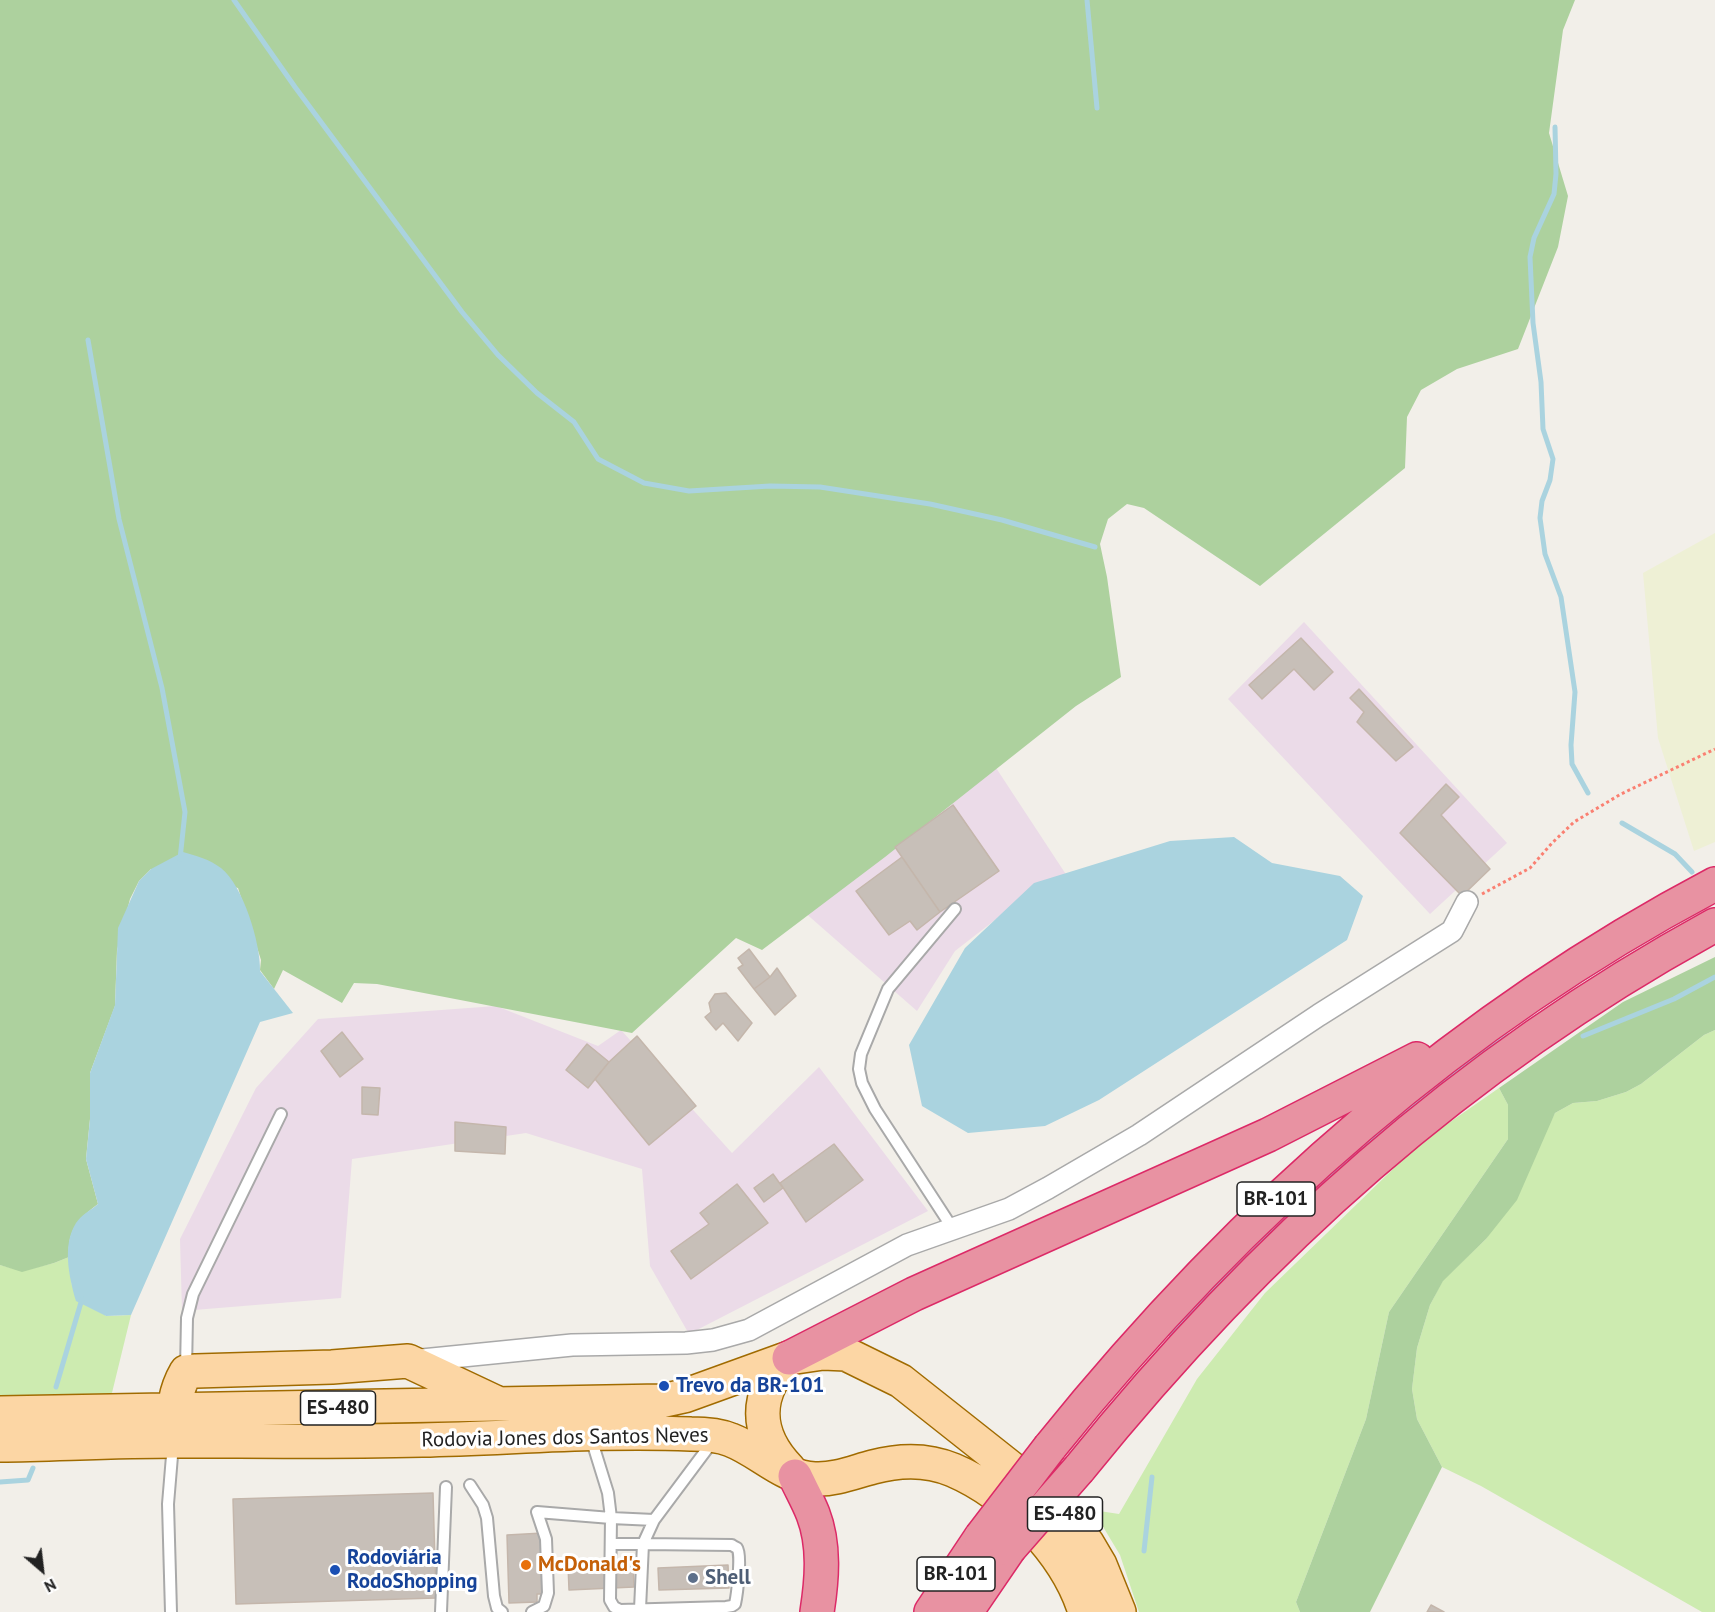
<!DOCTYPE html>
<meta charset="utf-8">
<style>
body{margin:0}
#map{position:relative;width:1715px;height:1612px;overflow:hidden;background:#f2efe9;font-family:"PT Sans",sans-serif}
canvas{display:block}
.north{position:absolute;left:12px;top:1540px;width:60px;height:60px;-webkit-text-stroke:4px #fff;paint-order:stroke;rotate:152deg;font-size:16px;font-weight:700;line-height:24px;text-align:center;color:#222}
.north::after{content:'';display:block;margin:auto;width:21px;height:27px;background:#222;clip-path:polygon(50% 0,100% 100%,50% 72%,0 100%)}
</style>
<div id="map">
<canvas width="1715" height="1612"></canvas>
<div class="north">N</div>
</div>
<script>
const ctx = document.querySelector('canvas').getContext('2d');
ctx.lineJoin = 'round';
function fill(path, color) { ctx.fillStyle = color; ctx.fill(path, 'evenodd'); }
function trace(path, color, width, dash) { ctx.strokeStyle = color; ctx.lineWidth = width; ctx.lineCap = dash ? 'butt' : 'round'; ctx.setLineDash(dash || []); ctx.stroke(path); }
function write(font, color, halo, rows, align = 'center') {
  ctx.font = font + ' "PT Sans",sans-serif'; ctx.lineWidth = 6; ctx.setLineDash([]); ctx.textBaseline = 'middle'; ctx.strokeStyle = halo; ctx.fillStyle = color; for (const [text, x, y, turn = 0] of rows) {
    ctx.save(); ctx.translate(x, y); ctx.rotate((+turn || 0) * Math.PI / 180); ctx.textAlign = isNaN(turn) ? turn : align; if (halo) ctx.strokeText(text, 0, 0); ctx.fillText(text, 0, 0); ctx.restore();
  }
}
const industrial = new Path2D(`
 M1304,622L1507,843L1430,914L1228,699Z
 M981,745L1069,879L1022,899L955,951L917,1011L778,889Z
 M496,1006L598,1046L621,1030L732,1153L819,1067L928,1211L689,1334L650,1266L642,1169L526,1133L352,1159L341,1298L182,1311L180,1239L256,1088L318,1019Z`);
const farmland = new Path2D(`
 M1715,533V842L1694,851L1658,738L1643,573Z`);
const grass = new Path2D(`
 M1715,1030V1612H1702L1481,1486L1442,1467L1417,1419L1412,1389L1417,1348L1430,1305L1443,1280L1486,1239L1555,1113L1573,1103L1597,1101L1626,1092L1641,1084L1704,1035Z
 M1499,1088L1508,1105V1139L1389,1312L1366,1419L1296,1602L1300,1612H1139L1120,1555L1093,1510L1119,1514L1197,1379L1265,1293L1420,1143Z
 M69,1257L72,1286L106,1316L131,1315L110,1401L0,1403V1265L22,1271L54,1263Z`);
const forest = new Path2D(`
 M0,0H1575L1563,30L1549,133L1568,196L1558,247L1518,349L1457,369L1421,390L1407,417L1405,468L1260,586L1144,508L1127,504L1108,519L1100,544L1107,577L1121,677L1076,706L885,857L762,950L736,938L632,1033L377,984L354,983L342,1003L283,970L274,989L260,970L261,960L238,888L151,869L139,881L130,899L117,950L115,1006L90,1073V1119L86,1159L98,1204C78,1219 67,1231 69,1257L54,1263L22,1272L0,1265Z
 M1715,957V1030L1704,1035L1641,1084L1626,1092L1597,1101L1573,1103L1555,1113L1517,1200L1486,1239L1443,1281L1430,1305L1417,1348L1412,1389L1417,1419L1442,1467L1370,1612H1300L1296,1602L1366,1419L1389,1312L1508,1139V1105L1499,1088L1623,1002Z`);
const water = new Path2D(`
 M1234,837L1272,863L1340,876L1363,896L1347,940L1099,1100L1045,1126L968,1133L922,1106L909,1045L965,948L1034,883L1170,841Z
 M183,852C197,856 209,859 221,868C243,885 261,944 260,971L293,1013L260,1022L131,1315L106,1316L76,1301C69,1277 62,1245 76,1223C81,1215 91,1210 98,1204L86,1159L90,1119V1073L115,1005L118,928L139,881L151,869Z`);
const stream = new Path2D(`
 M234,0L295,87L462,312L498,355L537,393L574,422L598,459L644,483L689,491L770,486L820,487L930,504L1002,520L1095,547
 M1087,0L1097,108
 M1555,127L1556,174L1554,194L1534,238L1530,257L1533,323L1541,382L1543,429L1553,459L1550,480L1542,501L1540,518L1545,554L1561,597L1575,692L1571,745L1572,764L1588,793
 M88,340L119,519L162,688L185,812L180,859
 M1622,823L1675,854L1692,872
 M1583,1036L1674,999L1715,977
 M1170,1334L1322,1183L1441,1082L1508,1036
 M56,1387L82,1299
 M0,1482L28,1480L33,1468
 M1144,1551L1152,1477`);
const building = new Path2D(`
 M1301,638L1333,672L1314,690L1294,669L1262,699L1249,685Z
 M1359,689L1413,747L1396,761L1357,722L1364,712L1350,698Z
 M1446,784L1459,797L1441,815L1490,869L1462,896L1400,833Z
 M953,805L999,871L940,912L895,847Z
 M902,857L940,912L917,930L910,921L889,935L856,891Z
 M749,949L770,977L754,989L738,968L743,965L738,958Z
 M777,968L796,996L775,1015L754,989L770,977Z
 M726,993L752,1023L738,1041L723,1023L716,1030L705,1017L711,1012L709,1003L715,994Z
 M342,1032L363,1059L340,1077L321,1051Z
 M637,1036L696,1106L649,1145L595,1079L609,1062Z
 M587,1044L609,1062L588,1088L566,1070Z
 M362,1087L380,1088L378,1115L362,1114Z
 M455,1122L506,1127L505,1154L455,1151Z
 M834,1144L863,1180L806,1222L780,1183Z
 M773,1174L783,1188L764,1202L754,1188Z
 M737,1184L768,1223L691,1279L671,1251L709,1224L700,1213Z
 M433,1493L436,1598L236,1604L233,1499Z
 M543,1533L545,1594H537V1602L509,1603L507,1535Z
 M633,1562L634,1587L569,1590L568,1564Z
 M728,1565L729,1588L659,1590L658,1568Z
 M1431,1605L1444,1612H1427Z`);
const path = new Path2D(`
 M1482,894L1530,868L1552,843L1574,822L1621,794L1715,749`);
const service = new Path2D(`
 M953,1229L875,1109L862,1083L859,1069L861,1054L888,989L955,909
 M186,1369L187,1318L193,1294L281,1114
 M591,1438L608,1493L611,1518L610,1600L614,1607L620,1610L726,1607L732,1606L735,1604C737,1595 742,1554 737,1548C735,1547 733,1546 732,1545L643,1544L654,1520L713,1441
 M470,1485L483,1505L487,1518L494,1596L497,1608L502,1612
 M611,1544H643L640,1609
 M171,1612L168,1504L173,1444
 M441,1612L446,1487
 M532,1612L544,1606L548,1593L546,1539L537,1512L611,1518L654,1520`);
const minor = new Path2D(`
 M412,1361L572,1345L686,1343L713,1340L749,1330L907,1245L1009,1209L1048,1188L1139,1135L1319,1015L1452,931L1467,902`);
const primary = new Path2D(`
 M0,1413L661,1401L684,1396L789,1358L823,1353L846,1354L901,1381L1059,1506L1087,1543L1100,1565L1119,1612
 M174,1431C173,1409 175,1391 186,1372L196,1371L332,1367L408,1361L495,1402
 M0,1445C59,1444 117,1441 176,1441C258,1441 340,1442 422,1440C511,1438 601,1430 691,1434C705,1434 719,1435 731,1440C760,1451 783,1478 815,1479C835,1480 854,1472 873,1467C899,1460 927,1459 953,1470C1009,1494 1067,1553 1085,1612
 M789,1469C754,1433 754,1394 789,1358`);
const motorway = new Path2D(`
 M789,1358L914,1294L1268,1135L1417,1059
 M1050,1447C1235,1217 1453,1022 1715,884
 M1079,1469C1259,1246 1462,1063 1715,925
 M795,1476C801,1489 808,1501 813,1514C825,1545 822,1580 817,1612
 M931,1612L981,1537
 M966,1612L1009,1549`);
const motorwayBridge = new Path2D(`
 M981,1537L1050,1447
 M1009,1549L1079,1469`);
const markers = [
 [664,1386,6,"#1a4fb4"],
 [526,1565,6,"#e8710a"],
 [335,1570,6,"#1a4fb4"],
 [693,1578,6,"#5c6f8a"]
];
const shields = [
 [1276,1199,78],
 [338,1408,75],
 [1065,1514,75],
 [956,1574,78]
];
const shieldNames = [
 ["BR-101",1276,1199],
 ["ES-480",338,1408],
 ["ES-480",1065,1514],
 ["BR-101",956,1574]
];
const transitNames = [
 ["Trevo da BR-101",676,1386],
 ["Rodoviária",347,1558],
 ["RodoShopping",347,1582]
];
const streetNames = [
 ["Rodovia Jones dos Santos Neves",565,1438,-1]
];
const foodNames = [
 ["McDonald's",538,1565]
];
const serviceNames = [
 ["Shell",705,1578]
];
fill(industrial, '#ebdbe8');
fill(farmland, '#eef0d5');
fill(grass, '#cdebb0');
fill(forest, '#add19e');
fill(water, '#aad3df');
trace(stream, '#aad3df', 5);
fill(building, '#c7bfb8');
trace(building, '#c4b6ab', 1.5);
trace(service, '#a9a9a9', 14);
trace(minor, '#a9a9a9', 24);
trace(primary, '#a06b00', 36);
trace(motorway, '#dc2a67', 36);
trace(path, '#fa8072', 3, [3, 3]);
trace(service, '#fff', 10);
trace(minor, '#fff', 21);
trace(primary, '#fcd6a4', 33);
trace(motorway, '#e892a2', 33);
trace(motorwayBridge, '#dc2a67', 36, []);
trace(motorwayBridge, '#e892a2', 33);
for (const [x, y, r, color] of markers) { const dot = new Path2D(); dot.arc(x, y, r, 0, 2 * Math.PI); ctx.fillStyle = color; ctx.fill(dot); trace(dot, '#fff', 2); }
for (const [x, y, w] of shields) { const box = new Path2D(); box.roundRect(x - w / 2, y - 17, w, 34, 4.5); ctx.fillStyle = '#fff'; ctx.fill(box); trace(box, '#222', 1.5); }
write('bold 20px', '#222', null, shieldNames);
write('bold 21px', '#164399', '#fff', transitNames, 'left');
write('21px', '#222', '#fff', streetNames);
write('bold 21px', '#c56008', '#fff', foodNames, 'left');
write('bold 21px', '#4e5e75', '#fff', serviceNames, 'left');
</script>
